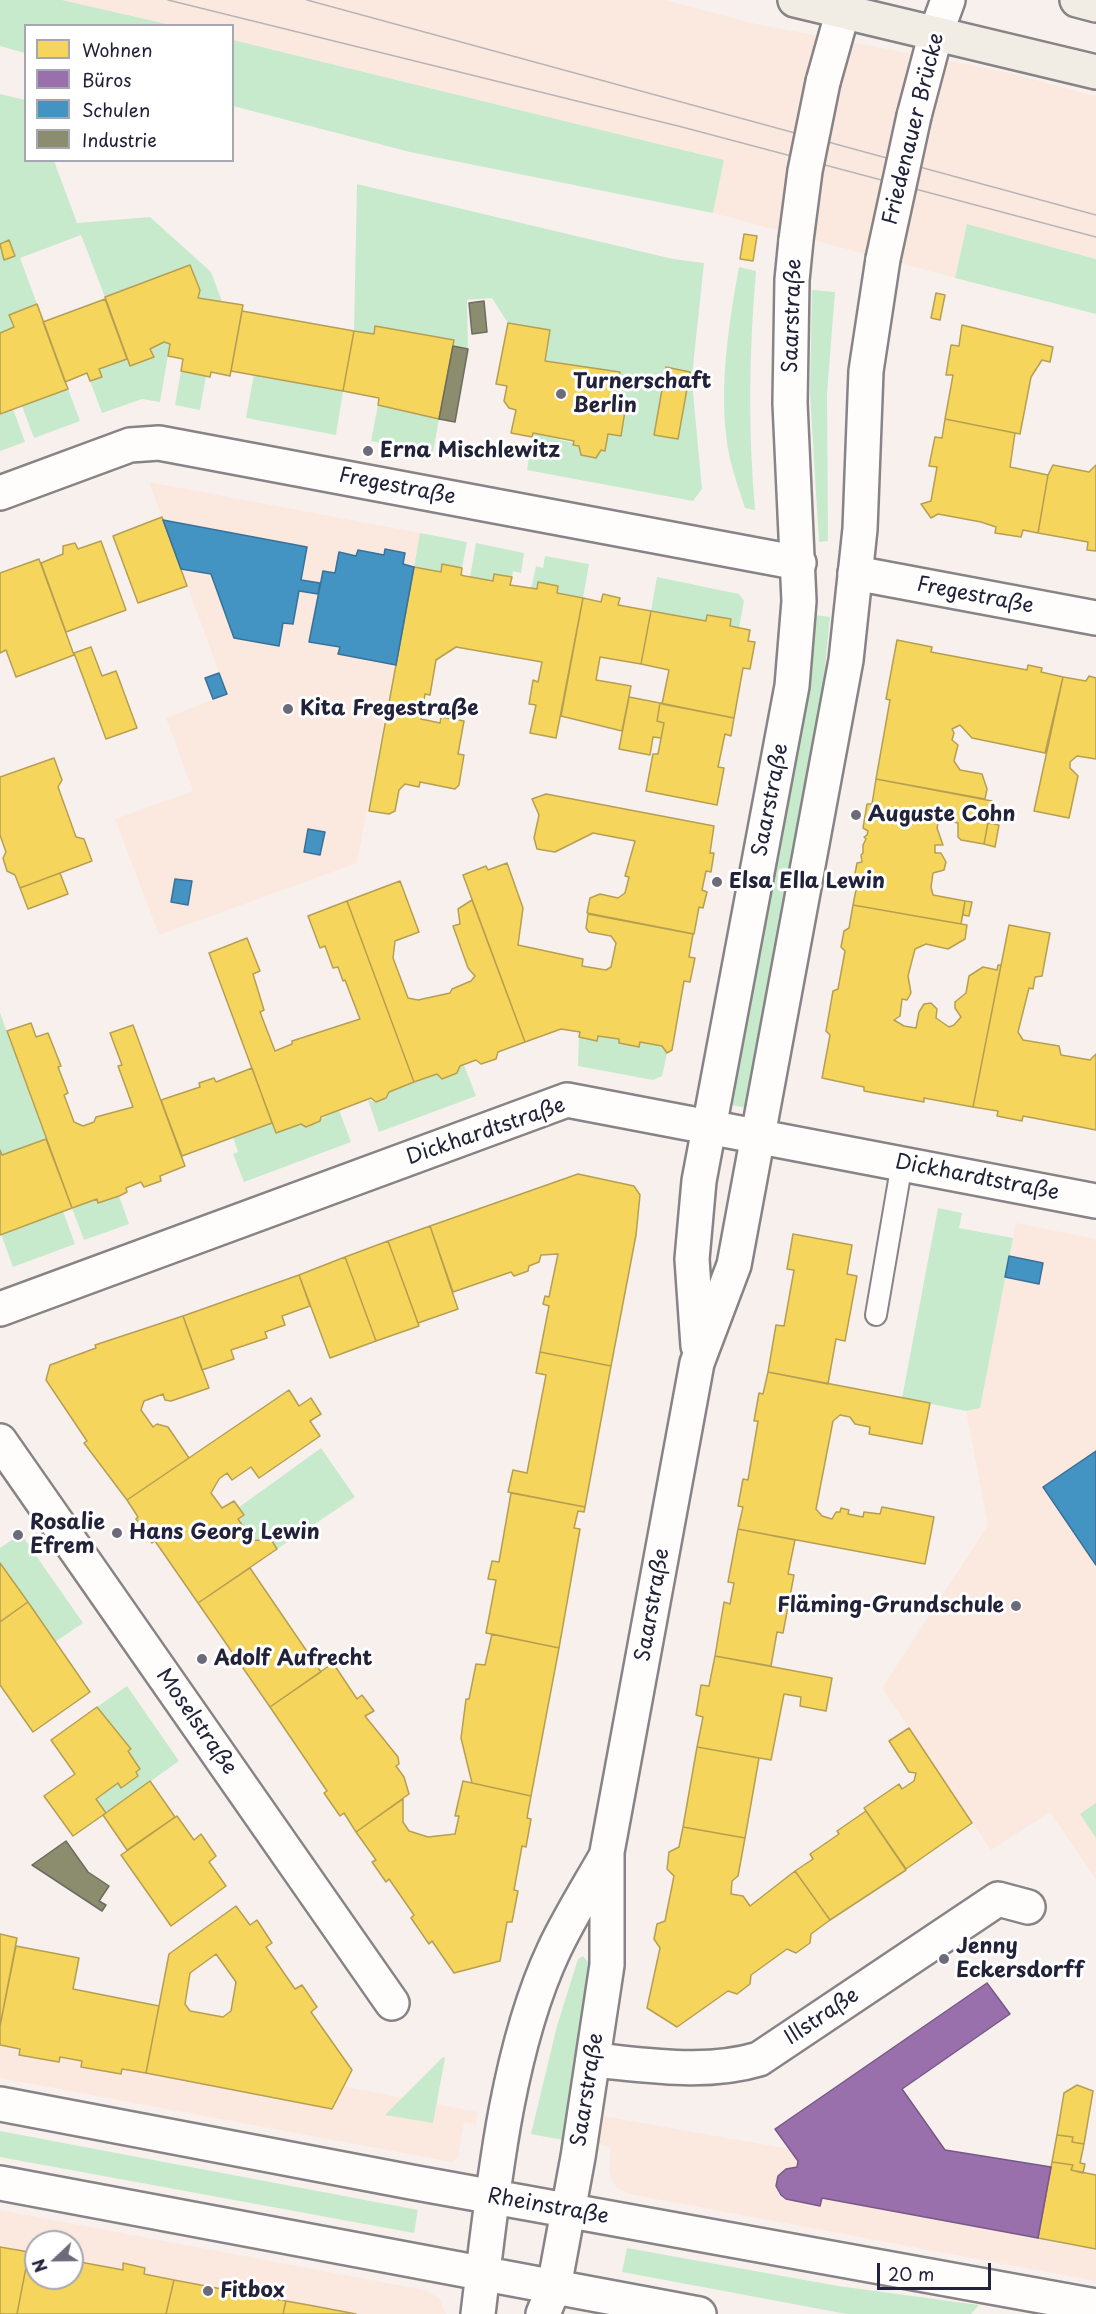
<!DOCTYPE html>
<meta charset="utf-8">
<style>
body{margin:0}
#map{position:relative;width:1096px;height:2314px;overflow:hidden;background:#f8f0ec;font-family:"Playpen Sans",sans-serif}
canvas{display:block}
.legend{position:absolute;left:24px;top:24px;width:210px;height:138px;box-sizing:border-box;background:#fff;border:2px solid #a7a7b1;margin:0;padding:8px 10px;list-style:none;font-size:18px;color:#22223b}
.legend li{display:flex;align-items:center;gap:12px;height:30px}
.legend b{width:30px;border:2px solid #a7a7b1}
.north{position:absolute;left:24px;top:2230px;width:60px;height:60px;box-sizing:border-box;background:#fff;border:2px solid #a7a7b1;border-radius:50%;rotate:248deg;font-size:16px;font-weight:700;line-height:24px;text-align:center;color:#22223b}
.north::after{content:'';display:block;margin:auto;width:21px;height:27px;background:#6d6a79;clip-path:polygon(50% 0,100% 100%,50% 72%,0 100%)}
.scale{position:absolute;left:877px;top:2263px;width:114px;height:27px;box-sizing:border-box;border:3px solid #22223b;border-top:0;padding-left:8px;font-size:18px;line-height:21px;white-space:nowrap;color:#22223b;-webkit-text-stroke:4px #fff;paint-order:stroke}
</style>
<div id="map">
<canvas width="1096" height="2314"></canvas>
<ul class="legend">
<li><b style="height:16px;background:#f6d55c"></b>Wohnen</li>
<li><b style="height:16px;background:#9970ab"></b>Büros</li>
<li><b style="height:16px;background:#4393c3"></b>Schulen</li>
<li><b style="height:16px;background:#8c8c6e"></b>Industrie</li>
</ul>
<div class="north">N</div>
<div class="scale">20 m</div>
</div>
<script>
const ctx = document.querySelector('canvas').getContext('2d');
ctx.lineJoin = 'round';
function fill(path, color) { ctx.fillStyle = color; ctx.fill(path, 'evenodd'); }
function trace(path, color, width, dash) { ctx.strokeStyle = color; ctx.lineWidth = width; ctx.lineCap = dash ? 'butt' : 'round'; ctx.setLineDash(dash || []); ctx.stroke(path); }
function write(font, color, halo, rows, align = 'center') {
  ctx.font = font + ' "Playpen Sans",sans-serif'; ctx.lineWidth = 6; ctx.setLineDash([]); ctx.textBaseline = 'middle'; ctx.strokeStyle = halo; ctx.fillStyle = color; for (const [text, x, y, turn = 0] of rows) {
    ctx.save(); ctx.translate(x, y); ctx.rotate((+turn || 0) * Math.PI / 180); ctx.textAlign = isNaN(turn) ? turn : align; if (halo) ctx.strokeText(text, 0, 0); ctx.fillText(text, 0, 0); ctx.restore();
  }
}
const built = new Path2D(`
 M62,0H665L756,24L1006,72L1096,96V259L967,224L955,278L713,213L724,160L233,40L232,26L171,25Z
 M149,482L420,533L357,863L159,935L115,819L193,791L166,718L227,694Z
 M1016,1223L1096,1239V1880L1050,1812L991,1850L882,1688L988,1525L966,1411L980,1408L1005,1277L1039,1283L1043,1263L1009,1256Z
 M0,2021L478,2112L476,2124L464,2122L458,2158L452,2162L0,2078Z
 M603,2116L1096,2203V2281L629,2194L617,2188L611,2179L609,2169L611,2148L599,2145Z
 M0,2210L424,2290L439,2298L446,2314H86L0,2296ZM36,2242H72V2278H36Z`);
const green = new Path2D(`
 M0,0H62L171,25L26,26L25,53L0,46Z
 M233,40L724,160L713,213L410,152L233,106Z
 M0,94L25,100L26,160L54,161L77,223L150,217L211,272L223,304L198,298L200,290L190,265L105,297L81,235L20,258L37,304L14,327L0,333Z
 M357,184L673,259L704,263L693,366V393L702,489L693,501L527,470L533,433L605,451L608,434L621,436L625,411L613,408L620,372L545,361L549,331L508,323L492,298L467,300L468,349L453,346V340L375,326L374,334L354,331Z
 M967,224L1096,259V314L955,278Z
 M739,267L756,271C749,351 748,429 755,510L745,508C740,492 734,476 730,459C717,397 728,328 739,267Z
 M812,290L835,292L827,393L828,541L819,542L810,393Z
 M164,342L170,344L160,402L142,399L102,413L90,381L102,377L99,369L127,359L131,366L153,357L150,349Z
 M181,371L206,376L200,410L175,405Z
 M254,374L343,391L336,435L246,418Z
 M68,389L80,421L34,438L22,406Z
 M378,405L439,419L433,452L371,441Z
 M13,409L25,442L0,451V414Z
 M420,533L467,542L462,568L442,564L441,572L414,567Z
 M476,543L524,553L521,573L513,571L512,577L495,574L493,581L470,577Z
 M545,556L589,564L583,598L531,589L536,566L543,568Z
 M657,577L739,594L744,601L739,628L730,626V619L708,615L706,621L651,611Z
 M815,615L830,617L824,678L746,1108L732,1105L801,737L810,676Z
 M0,1013L46,1139L2,1155L0,1150Z
 M598,1036L619,1039V1043L639,1047L640,1042L662,1046L667,1053L662,1076L653,1080L578,1066L579,1037L597,1041Z
 M464,1065L476,1096L379,1132L368,1100L376,1102L386,1098L389,1092L437,1074L443,1079L457,1073L460,1066Z
 M339,1110L351,1142L244,1182L233,1154L238,1152L233,1137L272,1123L276,1133L301,1124L306,1127Z
 M119,1196L129,1224L84,1240L72,1208L97,1199L99,1203Z
 M938,1208L962,1213L959,1228L1013,1238L980,1408L966,1411L902,1398Z
 M63,1211L75,1244L13,1267L1,1234Z
 M321,1448L355,1497L277,1549L272,1541L252,1540L238,1519L244,1515L238,1508Z
 M21,1534L83,1623L55,1642L0,1563V1548Z
 M127,1686L179,1761L106,1813L96,1799L118,1783L122,1788L138,1776L136,1772L140,1768L128,1751L131,1748L97,1707Z
 M1096,1803V1838L1080,1814Z
 M583,1956L589,1963L563,2140L531,2134L557,2026L578,1959Z
 M443,2057L445,2058L433,2123L385,2115Z
 M0,2131L418,2210L414,2233L0,2157Z
 M627,2248L838,2286L979,2305L971,2314H847L622,2272Z`);
const homes = new Path2D(`
 M744,234L757,236L753,261L740,259Z
 M9,240L15,256L4,260L0,244Z
 M190,265L200,290L198,298L243,305L230,376L211,372L210,377L181,371L183,359L168,356L170,344L164,342L150,349L154,357L130,366L105,297Z
 M936,293L945,295L940,320L931,318Z
 M105,299L127,359L99,369L102,377L90,381L87,373L65,382L43,322Z
 M37,304L68,389L0,414V333L14,327L9,315Z
 M242,311L354,331L343,391L231,371Z
 M508,323L550,330L545,361L620,372L613,408L625,411L621,436L608,434L605,451L601,450L596,458L581,455L579,446L573,445L574,441L533,433L532,437L511,433L516,410L509,408L504,401L507,386L496,384Z
 M962,325L1053,347L1050,362L1042,360L1031,377L1020,434L945,419L953,375H946L951,345L959,346Z
 M375,326L454,340L439,419L378,405L379,398L343,391L354,331L374,334Z
 M666,367L690,372L678,439L654,435Z
 M945,419L1015,433L1010,467L1048,475L1038,533L1023,530L1021,537L995,533L996,527L981,522L938,514L931,518L921,504L931,501L937,467L929,466L935,437L942,438Z
 M1053,465L1089,472L1096,465V551L1087,550L1088,542L1038,533L1048,475Z
 M162,517L187,586L138,603L113,536Z
 M101,541L126,610L66,632L41,563L63,554V546L75,543L78,549Z
 M39,559L74,655L16,677L6,650L0,653V573Z
 M442,564L462,568L461,575L465,576L493,581L494,574L512,577L510,585L537,589L538,582L558,586L557,593L583,598L556,738L530,733L536,705L529,704L533,680L538,682L542,662L456,647L436,660L430,695L425,694L421,719L440,723L441,717L464,721L458,754L464,755L459,785L455,789L420,782L419,787L405,784L399,790L395,811L389,814L369,811L414,567L441,572Z
 M603,594L620,598L618,605L651,611L641,664L600,657L596,680L631,686L622,731L561,716L583,598L601,602Z
 M651,611L706,621L707,615L731,619L730,626L750,630L748,641L755,642L750,669L743,668L734,718L662,704L669,670L641,664Z
 M897,640L932,647L931,652L1027,670L1028,665L1042,668L1041,672L1063,677L1045,753L972,738L960,725L952,729L954,733L952,740L958,745L954,761L960,770L982,774L987,789L985,799L876,779L890,700L886,699Z
 M91,647L102,676L116,671L137,728L106,739L74,653Z
 M1089,676L1096,678V759L1077,756L1070,762V768L1078,776L1069,818L1034,811L1063,677L1086,681Z
 M629,697L660,703L657,721L664,723L661,738L653,737L650,755L619,749Z
 M660,703L734,718L731,736L725,734L718,767L724,768L717,805L646,791L653,754H658L664,723L657,721Z
 M54,758L62,780L58,787L76,837L84,839L92,861L20,888L15,875L7,871L3,858L6,852L0,835V777Z
 M876,779L992,801L984,844L961,840L958,837V823L939,819L937,828L943,845H935V853H941L946,862L944,870L933,873L931,887L933,895L965,901L961,924L853,905L858,880L854,879L857,863L862,862L861,855L863,853V845L866,839L864,837L867,835L868,831L863,828L867,804H872Z
 M546,794L714,826L710,853H714L711,872L706,871L702,890L707,892L703,908L699,907L694,934L587,913L590,898L600,894L618,898L625,893L629,877L625,876L635,841L593,833L555,852L537,849L534,838L539,815L532,799Z
 M988,823L999,825L995,847L984,844Z
 M507,863L523,908L518,945L583,959L582,966L606,970L611,967L616,943L611,936L589,932L586,928L588,914L693,934L689,957L695,958L690,982L684,981L672,1050L667,1053L662,1046L640,1042L639,1047L619,1043V1039L598,1036L597,1041L579,1037L580,1032L561,1029L525,1042L463,875L486,866L488,870Z
 M60,873L68,894L28,909L20,888Z
 M400,881L419,932L395,941L393,958L408,998L418,1000L450,993L452,989L471,981L475,976L468,968L453,926L460,924L458,909L472,900L525,1042L498,1052L496,1059L481,1064L476,1060L460,1066L457,1073L442,1079L437,1074L414,1082L347,901Z
 M347,901L414,1082L389,1092L386,1098L376,1102L371,1098L321,1117L320,1121L306,1127L301,1124L276,1133L209,953L247,938L260,971L253,974L264,1010L260,1012L275,1051L292,1044V1041L360,1019L345,980L343,981L338,967L333,968L325,946L320,948L308,916Z
 M965,901L972,902L969,916L963,915Z
 M853,905L967,925L965,939L948,949L926,944L915,949L908,976L911,993L907,1000L902,999L900,1016L894,1020L904,1026L916,1028L919,1012L924,1004L931,1003L937,1009L936,1018L949,1027L954,1025L961,1017L955,1008V1002L966,993L969,976L983,967L997,970L998,965H1001L973,1107L924,1098V1102L891,1096L864,1091V1087L822,1078L830,1035L826,1031L833,991L838,989L845,951L841,947L844,931L849,928Z
 M1009,925L1050,933L1042,976L1035,977L1033,989L1029,988L1018,1032L1023,1040L1059,1046L1061,1055L1090,1060L1096,1054V1130L1023,1116L1022,1121L997,1116L998,1111L973,1107Z
 M31,1023L36,1037L48,1033L61,1066L58,1067L68,1093L64,1095L74,1122L83,1126L94,1122L96,1117L133,1107L118,1066L122,1065L110,1033L133,1025L185,1166L160,1176L161,1181L144,1187L141,1182L126,1188L127,1192L119,1196L98,1203L97,1199L72,1208L7,1031Z
 M252,1068L272,1123L182,1156L161,1100L200,1087L199,1083L214,1078L216,1082Z
 M46,1139L72,1208L0,1235V1150L2,1155Z
 M578,1174L634,1186L640,1195L636,1235L611,1366L540,1352L549,1306L543,1304L545,1296L549,1297L558,1254L541,1255L539,1262L529,1266L528,1271L514,1276L511,1272L453,1292L430,1226Z
 M430,1226L458,1309L418,1323L388,1241Z
 M793,1234L852,1245L847,1274L857,1276L845,1341L836,1339L828,1384L768,1372L776,1325L784,1326L794,1270L787,1269Z
 M388,1241L419,1326L376,1341L345,1257Z
 M345,1257L376,1341L330,1358L299,1275Z
 M299,1275L310,1306L282,1316L285,1325L265,1332L267,1338L231,1350L234,1359L202,1370L183,1316Z
 M183,1316L209,1388L171,1401L165,1400L163,1394L144,1401L141,1410L153,1427L157,1424L168,1427L189,1458L127,1500L84,1443L87,1441L46,1380L50,1365L96,1348L95,1345Z
 M540,1352L611,1366L585,1507L508,1492L513,1470L527,1473L546,1375L536,1373Z
 M768,1372L930,1403L922,1444L869,1434L870,1427L855,1424L850,1417L840,1415L833,1421L816,1509L822,1516L832,1519L836,1512H840L841,1508L849,1510L848,1514L863,1517L864,1512L880,1514L882,1507L934,1517L925,1564L738,1529L743,1507L738,1506L743,1479L748,1480L758,1421H754L759,1393L763,1394Z
 M289,1390L299,1406L311,1398L321,1414L310,1421L320,1436L259,1478L251,1467L232,1480L227,1473L219,1479L211,1493L222,1508L234,1501L244,1515L238,1519L252,1540L272,1541L277,1549L198,1603L155,1541L152,1543L136,1519L138,1517L127,1500Z
 M511,1493L585,1507L584,1512L578,1511L574,1528L580,1529L559,1648L486,1633L496,1580L488,1579L492,1561L499,1562Z
 M738,1529L795,1540L788,1574L794,1575L783,1633L777,1632L771,1666L715,1656L724,1602L730,1604L734,1583L728,1582Z
 M0,1563L28,1602L0,1622Z
 M250,1568L321,1672L270,1707L198,1603Z
 M28,1602L90,1692L33,1732L0,1685V1622Z
 M492,1634L559,1648L531,1796L472,1783L461,1738L466,1699H469L476,1664L485,1665Z
 M715,1656L832,1678L826,1711L800,1706L801,1697L784,1694L771,1760L697,1747L703,1717L696,1715L701,1685L709,1686Z
 M333,1663L357,1699L362,1695L374,1711L365,1716L398,1757L399,1764L396,1766L404,1777L409,1794L356,1832L344,1813L340,1816L324,1793L327,1791L270,1707Z
 M97,1707L131,1749L128,1751L140,1769L136,1772L138,1776L121,1788L118,1783L96,1799L106,1813L73,1836L44,1796L75,1774L51,1740Z
 M909,1728L972,1823L906,1869L864,1808L899,1784L902,1789L914,1781L916,1773L909,1772L889,1741Z
 M697,1747L759,1758L745,1838L683,1827Z
 M150,1781L175,1817L127,1850L103,1815Z
 M463,1781L531,1796L527,1818L531,1819L526,1847L522,1846L514,1890L518,1891L512,1922H507L500,1961L454,1973L432,1941L429,1944L411,1918L414,1915L389,1879L386,1882L372,1862L376,1860L356,1832L403,1799V1822L409,1831L428,1837L455,1834L459,1816H455Z
 M866,1811L906,1870L830,1920L795,1871L813,1859L810,1854L839,1834L837,1831Z
 M177,1816L194,1840L201,1834L216,1856L209,1862L226,1886L171,1926L121,1855Z
 M683,1827L745,1838L738,1876L732,1881L731,1894L743,1896L750,1906L795,1871L830,1920L811,1934L810,1943L796,1953L787,1949L751,1975L750,1984L737,1994L728,1991L677,2027L647,2008L660,1948L654,1939L657,1924L665,1921L674,1876L667,1869L669,1852L679,1847Z
 M236,1906L250,1925L257,1920L272,1943L266,1947L295,1989L302,1985L317,2007L311,2012L352,2070L332,2109L146,2073L169,1954ZM216,1954L236,1982L231,2011L223,2017L190,2011L185,2004L190,1973Z
 M0,1934L17,1938L0,2026Z
 M16,1946L79,1958L73,1989L159,2006L146,2073L122,2069L121,2074L81,2067L82,2061L60,2057L59,2062L19,2055L20,2049L0,2045V2026Z
 M1077,2085L1093,2091L1084,2144L1072,2142L1073,2137L1057,2135L1064,2093Z
 M1057,2135L1073,2137L1072,2142L1084,2144L1080,2163L1085,2164L1083,2173L1071,2170L1073,2165L1052,2162Z
 M1052,2162L1073,2165L1071,2170L1096,2175V2249L1038,2238Z
 M0,2247L29,2252L17,2314H0Z
 M29,2252L36,2254V2278H72V2254L82,2256L80,2262L123,2270V2263L145,2268L144,2274L174,2280L166,2314H17Z
 M174,2280L286,2301L283,2314H166Z
 M286,2301L314,2306L356,2314H283Z`);
const offices = new Path2D(`
 M987,1983L1010,2014L902,2089L945,2150L1051,2167L1038,2238L822,2198L820,2206L786,2199L781,2195L776,2186L778,2176L786,2169L797,2167L798,2161L775,2129Z`);
const schools = new Path2D(`
 M163,520L307,547L301,580L320,583L318,594L299,591L293,624L283,623L279,646L234,638L211,574L181,569Z
 M385,549L405,553L403,564L414,567L396,665L338,654L340,647L309,642L323,571L335,573L339,552L356,556L358,550L384,555Z
 M219,673L227,694L213,699L205,678Z
 M308,829L325,832L320,855L304,852Z
 M175,879L192,881L188,905L171,902Z
 M1009,1256L1043,1263L1039,1284L1005,1277Z
 M1096,1451V1565L1043,1487Z`);
const industry = new Path2D(`
 M484,301L487,332L472,334L469,303Z
 M453,346L468,349L455,422L439,419Z
 M66,1841L88,1872L109,1886L99,1901L106,1905L102,1911L32,1865Z`);
const lane = new Path2D(`
 M876,1315L902,1163`);
const street = new Path2D(`
 M0,493L130,445L159,443L799,563
 M855,573L1096,618
 M0,1309L567,1100L1096,1201
 M0,1441L392,2003
 M593,2060C648,2065 706,2075 759,2059L998,1899L1028,1907`);
const secondary = new Path2D(`
 M823,82L846,0
 M914,116L936,33L948,0
 M698,1346L692,1259L699,1181L792,686L799,601L790,403L792,280L796,240
 M0,2104L411,2182L1096,2306
 M0,2183L699,2314
 M478,2314C492,2199 505,2054 554,1950C569,1918 588,1888 605,1858
 M543,2314L554,2287L578,2157L607,1965V1852L697,1363L734,1265L846,660L860,529L866,371L883,259`);
const highway = new Path2D(`
 M795,0L1096,72
 M1077,0L1096,5`);
const tram = new Path2D(`
 M168,0L682,127L1096,237
 M307,0L1096,215`);
const secondaryBridge = new Path2D(`
 M796,240L805,171L823,82
 M883,259L914,116`);
const markers = [
 [561,394,6,"#6d6a79"],
 [368,451,6,"#6d6a79"],
 [288,709,6,"#6d6a79"],
 [856,815,6,"#6d6a79"],
 [717,882,6,"#6d6a79"],
 [117,1533,6,"#6d6a79"],
 [18,1535,6,"#6d6a79"],
 [1016,1606,6,"#6d6a79"],
 [202,1659,6,"#6d6a79"],
 [944,1959,6,"#6d6a79"],
 [208,2291,6,"#6d6a79"]
];
const streetNames = [
 ["Friedenauer Brücke",914,129,-76],
 ["Saarstraße",793,316,-88],
 ["Fregestraße",397,487,11],
 ["Fregestraße",975,596,11],
 ["Saarstraße",771,800,-79],
 ["Dickhardtstraße",486,1132,-19],
 ["Dickhardtstraße",977,1178,11],
 ["Saarstraße",653,1605,-80],
 ["Moselstraße",196,1722,55],
 ["Illstraße",822,2017,-34],
 ["Saarstraße",588,2090,-81],
 ["Rheinstraße",548,2207,10]
];
const poiNames = [
 ["Turnerschaft",573,382],
 ["Berlin",573,406],
 ["Erna Mischlewitz",380,451],
 ["Kita Fregestraße",300,709],
 ["Auguste Cohn",868,815],
 ["Elsa Ella Lewin",729,882],
 ["Rosalie",30,1523],
 ["Efrem",30,1547],
 ["Hans Georg Lewin",129,1533],
 ["Fläming-Grundschule",1004,1606,"right"],
 ["Adolf Aufrecht",214,1659],
 ["Jenny",956,1947],
 ["Eckersdorff",956,1971],
 ["Fitbox",220,2291]
];
fill(built, '#fbe9df');
fill(green, '#c7eacd');
fill(homes, '#f6d55c');
trace(homes, '#b69f52', 1.5);
fill(offices, '#9970ab');
trace(offices, '#755989', 1.5);
fill(schools, '#4393c3');
trace(schools, '#39719a', 1.5);
fill(industry, '#8c8c6e');
trace(industry, '#6c6c5f', 1.5);
trace(lane, '#878386', 24);
trace(street, '#878386', 38);
trace(secondary, '#878386', 38);
trace(highway, '#878386', 38);
trace(lane, '#fefdfc', 20);
trace(street, '#fefdfc', 33);
trace(secondary, '#fefdfc', 33);
trace(highway, '#f2ede4', 33);
trace(tram, '#b6b4b7', 1.5);
trace(secondaryBridge, '#878386', 38, []);
trace(secondaryBridge, '#fefdfc', 33);
for (const [x, y, r, color] of markers) { const dot = new Path2D(); dot.arc(x, y, r, 0, 2 * Math.PI); ctx.fillStyle = color; ctx.fill(dot); trace(dot, '#fff', 2); }
write('21px', '#22223b', '#fff', streetNames);
write('bold 21px', '#22223b', '#fff', poiNames, 'left');
</script>
